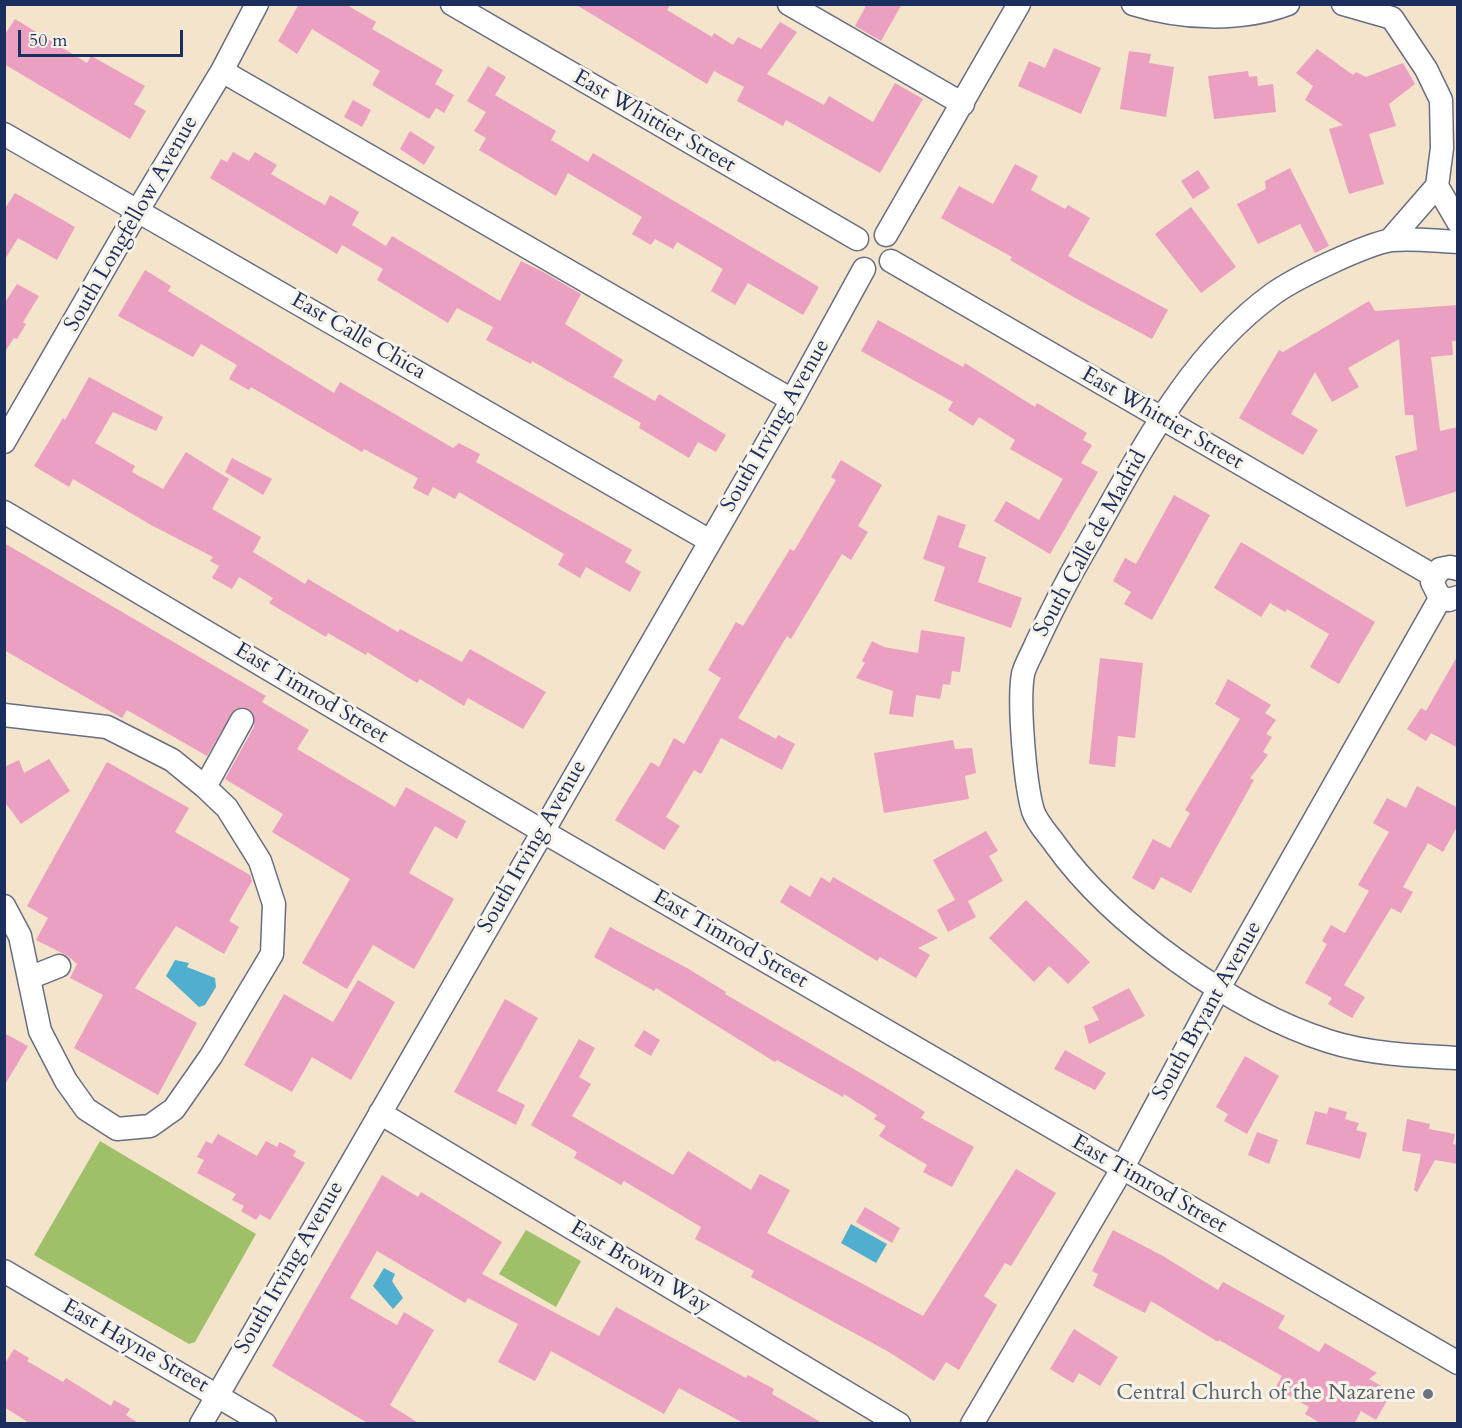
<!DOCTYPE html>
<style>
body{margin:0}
#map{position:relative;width:1462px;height:1428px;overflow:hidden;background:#f4e4cc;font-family:Cardo,serif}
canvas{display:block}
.frame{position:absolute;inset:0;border:6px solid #1b2f5e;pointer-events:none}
.scale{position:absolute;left:18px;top:30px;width:165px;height:27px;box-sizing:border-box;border:3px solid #1b2f5e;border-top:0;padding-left:8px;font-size:18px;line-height:21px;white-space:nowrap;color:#1b2f5e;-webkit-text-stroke:4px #f7f3e8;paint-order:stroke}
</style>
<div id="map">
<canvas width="1462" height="1428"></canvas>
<div class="frame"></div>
<div class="scale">50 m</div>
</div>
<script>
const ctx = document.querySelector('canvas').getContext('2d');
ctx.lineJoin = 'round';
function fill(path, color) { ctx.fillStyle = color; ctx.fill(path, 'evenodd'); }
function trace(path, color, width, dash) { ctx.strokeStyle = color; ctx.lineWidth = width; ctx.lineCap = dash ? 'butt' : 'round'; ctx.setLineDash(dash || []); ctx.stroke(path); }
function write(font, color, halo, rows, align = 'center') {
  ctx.font = font + ' Cardo,serif'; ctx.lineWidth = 6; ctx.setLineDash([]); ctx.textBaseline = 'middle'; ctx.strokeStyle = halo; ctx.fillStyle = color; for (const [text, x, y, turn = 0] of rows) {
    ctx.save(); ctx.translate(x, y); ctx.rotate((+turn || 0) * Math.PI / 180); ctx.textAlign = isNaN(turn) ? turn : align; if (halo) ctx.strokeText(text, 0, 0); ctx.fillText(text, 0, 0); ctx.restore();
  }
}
const green = new Path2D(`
 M100,1141L256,1234L195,1342L189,1344L34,1255Z
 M526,1230L581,1261L556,1307L499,1274Z`);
const water = new Path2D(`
 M175,960L189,963L187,967L215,978L216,987L205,1005L199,1007L166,976Z
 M851,1224L887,1244L876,1263L841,1243Z
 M384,1268L395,1274L392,1281L403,1298L393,1309L373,1286Z`);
const building = new Path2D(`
 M299,4H345L376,22L372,29L443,70L435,84L454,95L444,113L436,108L429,119L372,85L380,71L312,29L297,54L278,41Z
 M575,4H671L667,10L712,37L714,33L733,45L738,37L761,49L780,22L797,32L767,74L824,105L829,96L873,122L895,83L923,99L880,173L786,120L783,126L737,101L744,87L714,71L707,84Z
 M867,4H902L881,41L855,26Z
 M15,19L87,63L91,56L145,86L134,104L146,111L130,139L4,64V36Z
 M1054,48L1101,68L1081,114L1018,86L1029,61L1045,68Z
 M1317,49L1353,75L1356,72L1366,77L1403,63L1415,84L1389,104L1396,126L1369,134L1384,184L1349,194L1329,129L1343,125L1305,100L1313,86L1296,73Z
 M1129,51L1151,54L1149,63L1174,67L1166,117L1120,109Z
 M488,66L506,77L495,95L556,131L551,140L588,162L593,153L819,287L803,315L748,283L735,305L711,291L723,269L677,242L673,249L655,239L651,245L632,234L642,217L568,173L556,196L479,150L486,138L474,131L486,112L467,101Z
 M1248,71L1249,77L1257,76L1258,86L1273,84L1276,112L1214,119L1208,76Z
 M353,100L371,110L362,127L344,117Z
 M410,131L435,147L424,165L400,149Z
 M233,152L249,161L255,152L277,165L271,174L307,195L325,205L330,195L359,212L352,225L386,246L392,236L500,301L521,261L545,273L581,294L565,324L623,360L613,377L655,401L659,394L726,435L716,452L698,442L689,458L639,428L641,423L532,361L531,364L486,340L493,327L457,308L448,323L377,280L383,269L342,245L337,254L210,178L221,159L227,162Z
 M1015,164L1038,176L1031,190L1065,209L1068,205L1090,218L1068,256L1168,310L1152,339L1077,299L1010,260L1012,257L941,218L959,186L993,204Z
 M1290,168L1329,246L1315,253L1300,224L1258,244L1237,204L1266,189L1265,181Z
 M1198,170L1210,188L1193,199L1181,181Z
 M15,193L75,227L57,260L18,238L4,261V210Z
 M1191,207L1236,267L1201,293L1155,234Z
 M145,270L171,286L168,291L334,393L340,382L453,448L459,443L480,454L476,462L632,550L625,562L641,572L630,592L586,567L580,578L558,565L564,554L459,492L455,499L433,487L428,496L413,488L418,478L364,449L362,452L251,387L249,390L229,379L237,365L201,344L193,357L118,316Z
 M17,284L39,296L23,322L26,324L17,339L14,338L4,353V304Z
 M1369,301L1375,311L1458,305V341H1452L1453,355L1431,357L1440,431L1458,427V491L1406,507L1395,456L1417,450L1413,415H1405L1399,339L1348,368L1359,387L1332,402L1315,372L1291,414L1318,430L1303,455L1239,418L1279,350L1283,352Z
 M878,320L963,367L965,363L1035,407L1037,403L1087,433L1083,440L1092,445L1081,463L1098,472L1050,554L994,521L1006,501L1039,520L1063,479L1010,449L1015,440L979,417L973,426L948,410L953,402L861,351Z
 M89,377L163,417L156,431L113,412L95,443L135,466L132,472L163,489L186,452L229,479L212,509L261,537L253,552L305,584L308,579L398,632L400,629L462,662L470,649L546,692L523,729L468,698L464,706L420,679L417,683L367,652L366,655L328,633L326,637L269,603L273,598L239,577L232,589L212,578L219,566L210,561L213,557L151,525L73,479L69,487L34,466L63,418L65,420Z
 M232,458L272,479L263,495L225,472Z
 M841,460L882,485L858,526L868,532L851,560L842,554L791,639L787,636L738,718L776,739L778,735L795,744L782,770L721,738L701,774L694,770L666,817L680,826L664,850L615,820L651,762L659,767L674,738L684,744L721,678L708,670L736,622L743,626L790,549L794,551L836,480L831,477Z
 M1174,495L1210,515L1152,620L1124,604L1131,592L1113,581L1125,558L1136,564Z
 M938,515L966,525L958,547L986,557L978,582L1022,598L1011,628L934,601L945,567L923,559Z
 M1241,542L1375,622L1339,684L1310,667L1329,634L1287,609L1285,612L1270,603L1261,617L1214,588Z
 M4,543L266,696L262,702L309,730L297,749L395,807L406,787L466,821L457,839L435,826L409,873L454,899L414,969L373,945L347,989L302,963L350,879L272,832L283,814L225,779L254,727L253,713L242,707L235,709L207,756L127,710L122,718L4,650Z
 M921,630L965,637L960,672L952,671L950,685L943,684L940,699L916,695L913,717L889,714L893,691L856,678L865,663L862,661L872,641L884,647L918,653Z
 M1458,655V748L1431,733L1426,741L1407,729L1421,708L1426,711Z
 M1100,658L1143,663L1135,738L1118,736L1115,767L1089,764Z
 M1228,679L1271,705L1265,713L1276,720L1266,734L1272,737L1263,752L1268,755L1250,778L1254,780L1191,893L1161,877L1154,890L1132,878L1153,839L1170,848L1190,813L1185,810L1240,719L1215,704Z
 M953,740L955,749L972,748L976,773L965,776L969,799L884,813L874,753Z
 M49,759L70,791L21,824L4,801V767L19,760L24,773Z
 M107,762L189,808L175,832L250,875L252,881L229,921L239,927L224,954L176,926L135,988L197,1023L158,1095L74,1048L103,995L70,978L77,964L68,956L36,940L48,918L27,906Z
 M1417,786L1458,808V825L1443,852L1428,843L1403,887L1413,892L1401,913L1391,908L1344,985L1365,997L1352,1018L1328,1004L1332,998L1305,983L1327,944L1322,941L1331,925L1345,933L1369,891L1358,885L1389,832L1373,823L1387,798L1406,808Z
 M986,831L998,851L989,856L1003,881L968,901L976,917L948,932L937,910L955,900L933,860Z
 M821,877L830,883L833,877L938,938L918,948L930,955L916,978L880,957L877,961L780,902L790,885L810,897Z
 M1026,900L1090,962L1068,984L1049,966L1034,982L989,938Z
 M610,927L687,968L726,992L725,994L881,1085L925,1112L921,1118L974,1147L952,1187L923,1172L927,1165L879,1136L886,1126L874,1119L877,1115L844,1094L843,1097L777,1060L775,1062L656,988L654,991L594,957Z
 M358,980L395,1002L351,1080L312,1057L292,1092L244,1065L284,994L333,1022Z
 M1129,988L1145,1016L1089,1044L1084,1026L1099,1020L1092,1007Z
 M505,999L538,1018L497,1091L525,1105L516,1125L454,1092Z
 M644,1030L660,1040L651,1056L634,1046Z
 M4,1033L28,1046L4,1086Z
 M579,1039L595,1048L579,1077L591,1084L572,1116L673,1175L688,1151L751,1190L760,1174L790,1190L767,1233L923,1316L1016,1169L1056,1193L1011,1266L1005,1263L984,1296L997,1305L959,1370L946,1362L934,1381L889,1352L751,1277L754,1271L695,1239L701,1227L624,1181L621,1185L574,1158L577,1152L531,1125Z
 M1065,1050L1106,1073L1095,1090L1054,1069Z
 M1245,1056L1279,1076L1247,1134L1224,1121L1228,1114L1216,1107Z
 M1329,1107L1347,1112L1345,1119L1359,1123L1356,1130L1367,1133L1360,1159L1306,1144L1315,1111L1327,1114Z
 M1407,1119L1430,1124L1429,1129L1455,1134L1453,1144L1458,1145V1164L1435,1160L1417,1192L1414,1190L1421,1154L1402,1151Z
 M1257,1132L1278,1140L1269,1164L1248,1155Z
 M218,1134L257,1156L266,1141L277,1147L280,1142L296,1151L293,1156L305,1163L270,1220L260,1214L256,1220L241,1211L244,1206L232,1200L236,1194L197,1173L204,1160L197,1157L206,1141L212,1144Z
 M382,1175L418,1197L421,1192L502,1242L482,1274L599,1336L616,1307L746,1378L748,1375L774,1389L772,1394L824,1424H745L679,1388L664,1414L551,1351L535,1381L498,1362L518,1324L468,1298L465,1303L377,1251L350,1298L397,1325L404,1312L434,1330L390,1405L420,1424H369L272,1366Z
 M865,1207L900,1228L892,1243L856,1222Z
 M1113,1230L1163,1256L1218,1290L1223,1282L1285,1316L1278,1328L1319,1352L1325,1343L1377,1373L1369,1379L1392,1392L1376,1420L1361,1411L1354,1424H1322L1305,1414L1309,1407L1275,1388L1282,1376L1219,1340L1218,1342L1151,1301L1145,1313L1093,1286L1098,1274L1092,1271Z
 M1074,1329L1118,1357L1100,1386L1079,1373L1073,1383L1050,1369Z
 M14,1349L29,1358L27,1361L63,1382L66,1378L111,1406L114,1400L130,1409L126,1415L140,1424H31L4,1407V1365Z`);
const minor = new Path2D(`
 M452,4L857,239
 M789,4L963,104
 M1133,4C1181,19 1240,22 1288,4
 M1343,4L1392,18L1426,69L1441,100L1442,148L1437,186L1458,222
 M222,71L792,400
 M4,134L710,541
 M886,235L1019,4
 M1390,240L1437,186
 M1458,242C1436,241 1413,238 1392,240C1366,244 1295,278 1273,294C1185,358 1137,460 1084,551C1066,582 1051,612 1036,644C1032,654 1025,665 1023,674C1018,702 1025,784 1033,811C1037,823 1048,834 1055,844C1112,924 1234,1011 1328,1041C1368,1054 1415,1056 1458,1058
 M891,261L1434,576
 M4,442L138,210L222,71L257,4
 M4,512L542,831L1458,1363
 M1458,569L1450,567L1440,569L1432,582L1439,596L1449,600L1458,597
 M4,715L107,727L172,760L205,787L227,808L260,861L274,904L272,954L211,1056L174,1109L150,1126L117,1129L86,1109L66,1081L40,1031L20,936L4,906
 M205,787L242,720
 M29,978L59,966
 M380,1113L899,1424
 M4,1271L265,1424
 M201,1424L792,400L864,269
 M972,1424L1122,1169L1219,988L1441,597`);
const markers = [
 [1428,1394,6,"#6b7280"]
];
const streetNames = [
 ["East Whittier Street",654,122,30],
 ["South Longfellow Avenue",132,224,-60],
 ["East Calle Chica",358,337,30],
 ["East Whittier Street",1162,419,30],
 ["South Irving Avenue",776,426,-60],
 ["South Calle de Madrid",1091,544,-61],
 ["East Timrod Street",311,694,31],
 ["South Irving Avenue",533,847,-60],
 ["East Timrod Street",730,940,30],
 ["South Bryant Avenue",1208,1011,-61],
 ["East Timrod Street",1149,1185,30],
 ["South Irving Avenue",290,1268,-60],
 ["East Brown Way",640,1268,31],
 ["East Hayne Street",135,1347,30]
];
const worshipNames = [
 ["Central Church of the Nazarene",1416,1394]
];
fill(green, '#9fc068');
fill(water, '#50afcf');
fill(building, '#eb9fc1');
trace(minor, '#676e84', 25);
trace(minor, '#fff', 22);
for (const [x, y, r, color] of markers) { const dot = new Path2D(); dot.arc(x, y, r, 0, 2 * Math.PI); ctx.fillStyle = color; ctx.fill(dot); trace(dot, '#f7f3e8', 2); }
write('22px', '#1b2f5e', '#f7f3e8', streetNames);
write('22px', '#5b616d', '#f7f3e8', worshipNames, 'right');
</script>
